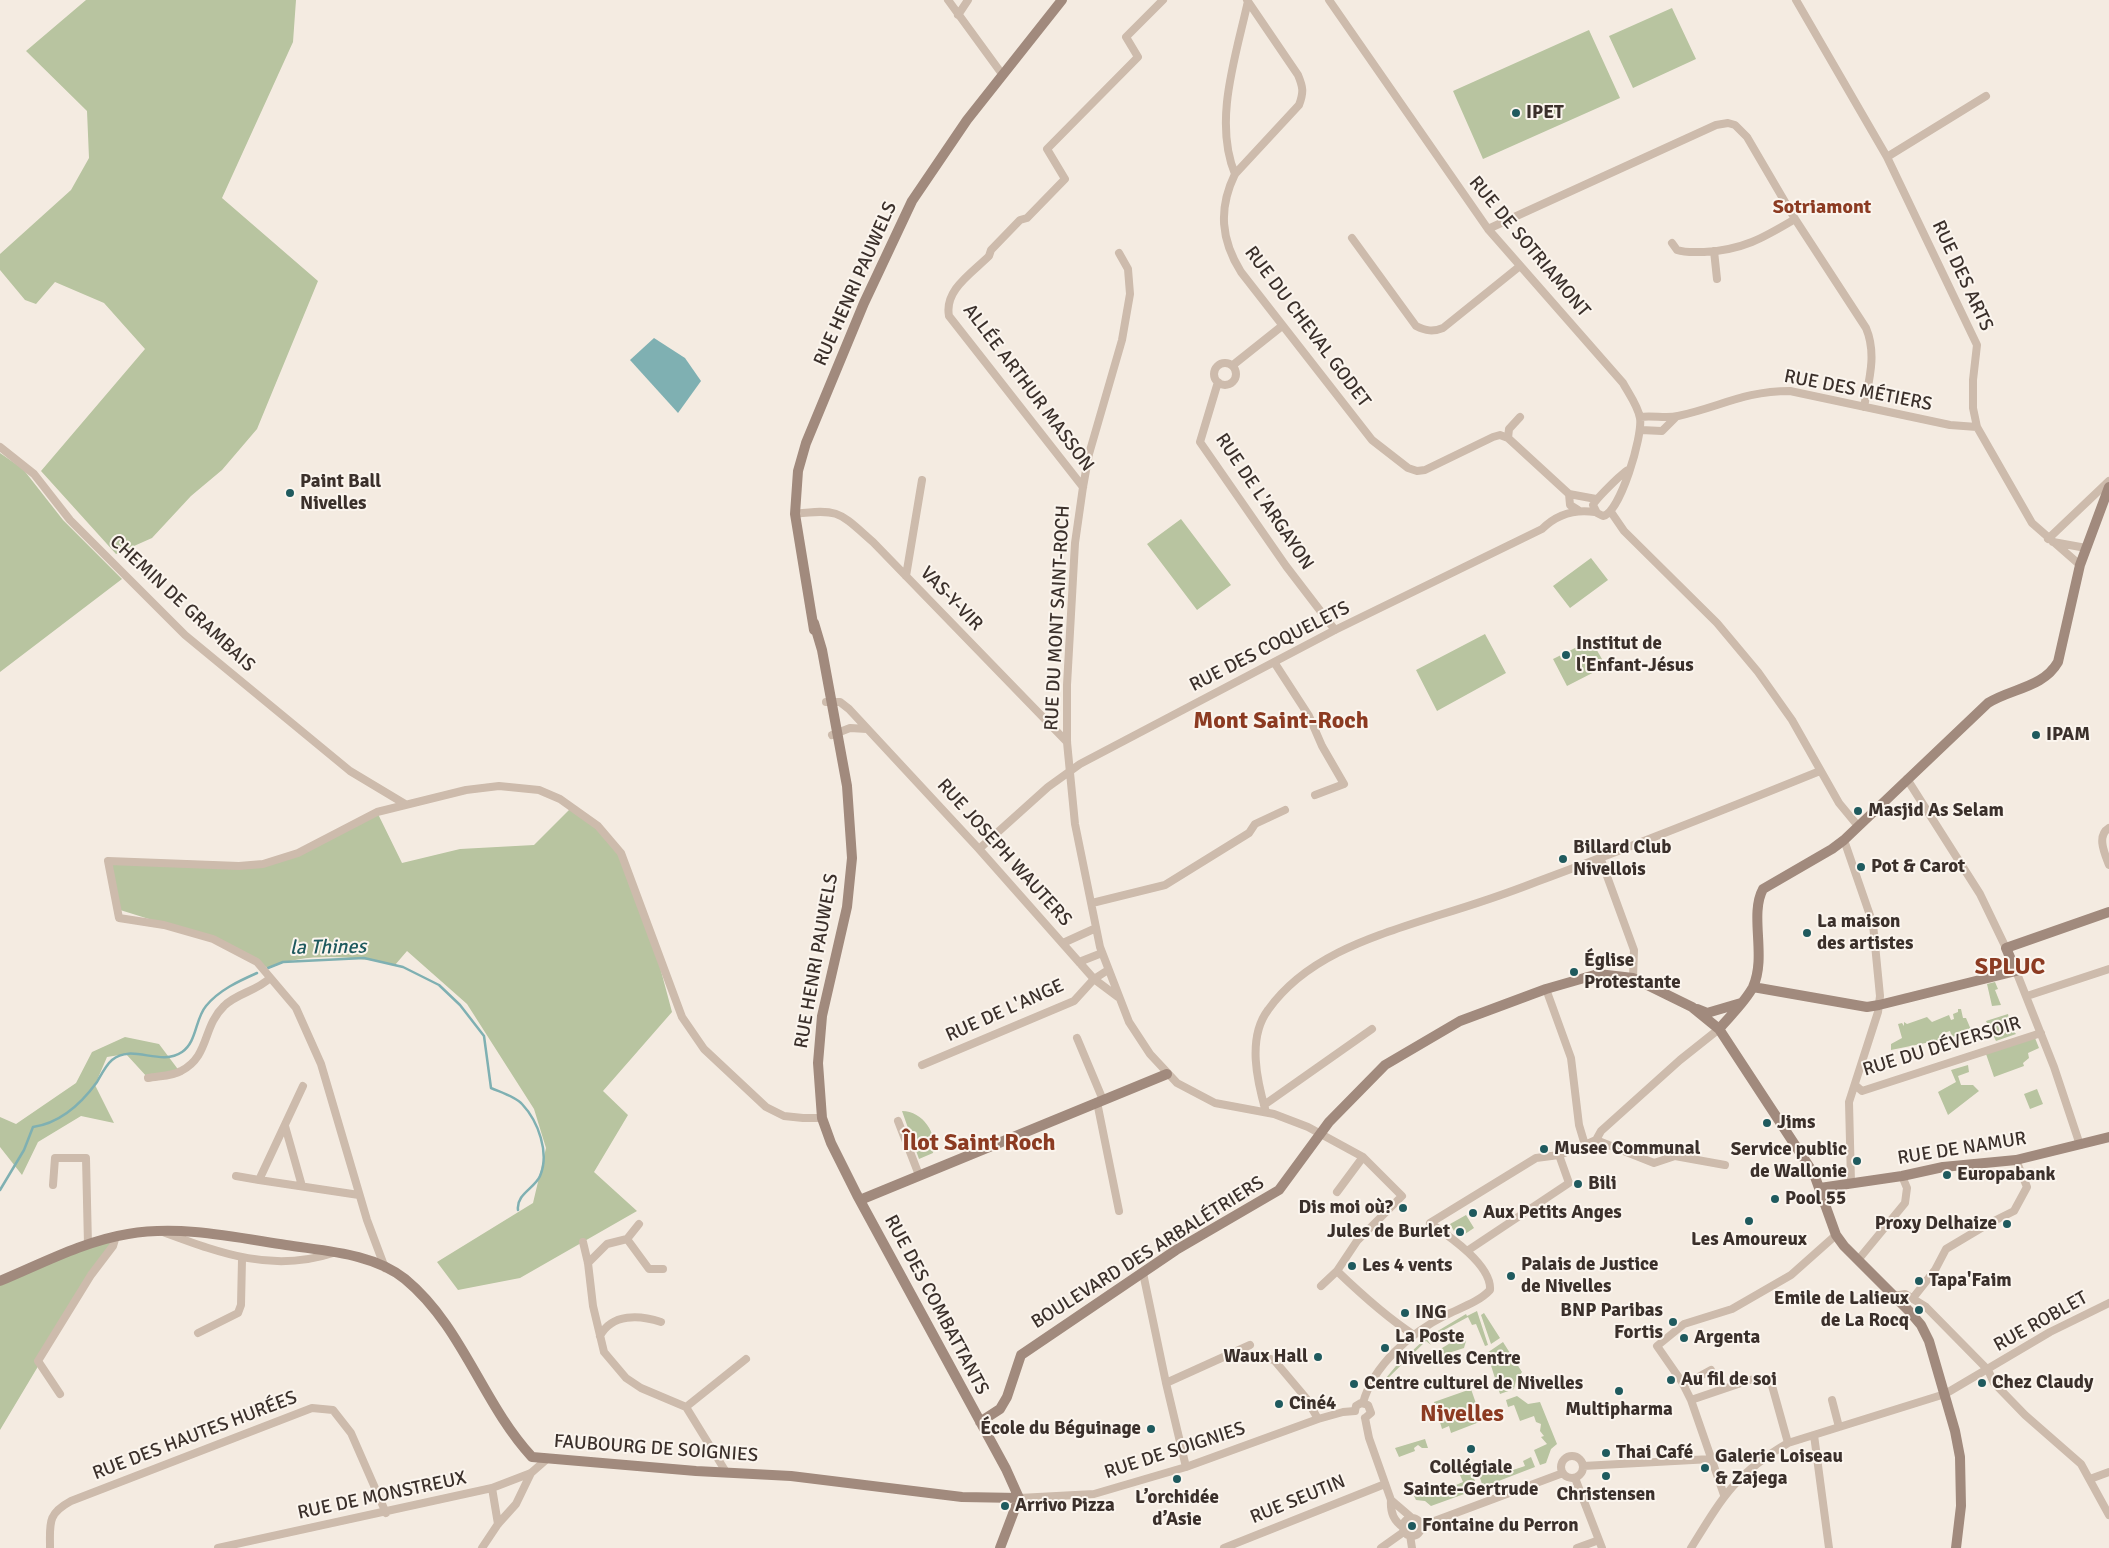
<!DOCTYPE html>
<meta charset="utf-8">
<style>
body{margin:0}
canvas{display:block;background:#f4ebe1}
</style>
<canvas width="2109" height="1548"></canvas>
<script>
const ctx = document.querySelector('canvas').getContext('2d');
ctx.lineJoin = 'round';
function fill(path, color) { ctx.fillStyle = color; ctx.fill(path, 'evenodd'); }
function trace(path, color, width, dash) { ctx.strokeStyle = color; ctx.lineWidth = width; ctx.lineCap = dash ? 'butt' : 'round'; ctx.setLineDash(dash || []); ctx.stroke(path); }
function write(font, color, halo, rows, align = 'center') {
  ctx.font = font + ' Signika,sans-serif'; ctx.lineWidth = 4; ctx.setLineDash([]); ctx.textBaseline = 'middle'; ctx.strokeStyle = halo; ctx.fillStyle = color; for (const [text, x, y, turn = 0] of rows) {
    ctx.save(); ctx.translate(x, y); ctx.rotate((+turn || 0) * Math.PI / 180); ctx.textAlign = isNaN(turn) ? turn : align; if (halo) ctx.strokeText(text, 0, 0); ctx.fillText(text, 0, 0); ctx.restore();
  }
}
const green = new Path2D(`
 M86,0H296L293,42L222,198L318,281L257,429L222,470L191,496L152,538L116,554L41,471L145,349L104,303L55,282L36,304L25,300L0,270V254L71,190L89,158L87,111L26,51Z
 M1672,8L1696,59L1633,88L1609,36Z
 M1589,30L1620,98L1483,159L1453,91Z
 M0,453L23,469L63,520L122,579L0,672Z
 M1181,519L1231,585L1197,610L1147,544Z
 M1591,558L1608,580L1570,608L1553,586Z
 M1485,634L1506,673L1437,711L1416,670Z
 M1591,640L1606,666L1567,686L1553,659Z
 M572,807L598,826L621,853L649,926L672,1012L603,1091L628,1115L594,1172L637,1211L520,1278L458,1290L437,1262L533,1203L546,1148L534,1109L467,1004L407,951L395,965C355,956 306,952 268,968L213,939L117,909L108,861L239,866L285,859L377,812L402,863L460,849L534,845Z
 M1995,982L1998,989L1995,990L2001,1005L1992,1006L1987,984Z
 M1958,1009H1961L1963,1018H1966L1972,1032L1952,1037L1950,1031L1944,1033L1945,1036L1939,1037L1940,1040L1891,1050V1044L1902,1038L1898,1024L1902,1023L1904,1026V1022L1907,1024L1927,1017L1932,1022L1949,1015L1951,1020L1954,1019L1953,1014L1958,1012Z
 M2008,1014L2011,1028L2016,1034L1996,1041L1986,1021Z
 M125,1037L159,1044L180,1072L148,1078L126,1054L107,1057L95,1085L114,1123L81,1116L38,1142L22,1175L0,1147V1117L16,1124L76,1083L92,1052Z
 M2035,1038L2039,1048L2028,1053L2029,1058L2023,1063L2024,1066L1994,1077L1986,1054Z
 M1968,1065L1969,1072L1958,1076L1961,1085H1973L1979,1091L1948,1115L1938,1092L1956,1082L1951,1070Z
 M2037,1089L2043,1104L2030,1109L2024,1094Z
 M902,1111C923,1111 938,1134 933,1153L919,1159Z
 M1466,1215L1474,1228L1465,1234L1460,1227L1454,1231L1450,1224Z
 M116,1236L0,1430V1281Z
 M1477,1311L1488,1345L1485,1346L1476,1324L1472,1325L1468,1317L1433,1336L1435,1342L1431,1335L1466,1314L1467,1316Z
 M1484,1313L1500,1338L1491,1344L1481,1315Z
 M1460,1337L1466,1341L1464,1348L1430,1359L1434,1353Z
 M1426,1338L1431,1345L1426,1341L1386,1380L1390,1384L1387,1389L1381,1384L1396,1366Z
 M1503,1342L1522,1372L1516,1380L1514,1389L1500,1394L1487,1353Z
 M1471,1389L1482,1421L1451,1433L1449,1426L1442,1429L1434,1402Z
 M1517,1396L1528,1404L1540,1402L1557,1444L1551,1449L1546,1463L1540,1465L1534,1450L1547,1444L1541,1437L1544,1436L1540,1431L1541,1424L1536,1422L1534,1416L1520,1421L1514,1405L1508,1407L1506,1400Z
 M1425,1439L1428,1448H1422L1418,1445L1414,1448L1415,1451L1399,1457L1395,1448Z
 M1531,1457L1535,1467L1483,1487L1477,1469L1502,1460L1507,1472L1525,1466L1523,1461Z
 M1471,1471L1478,1489L1431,1506L1425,1501L1416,1500L1413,1494L1428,1488L1432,1493L1435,1490L1434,1487L1440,1483L1444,1492L1456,1487V1485L1463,1482L1460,1475Z`);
const water = new Path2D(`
 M654,338L685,358L701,381L678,413L630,360Z`);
const stream = new Path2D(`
 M268,968L283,962L364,958L403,967L439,985L460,1005L484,1036L491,1088C500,1092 516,1097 522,1104C538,1121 550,1153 540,1176C535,1188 516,1194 518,1210
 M0,1190L24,1150L33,1127C61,1123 81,1104 97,1082C101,1075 106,1065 112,1060C132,1043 160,1067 182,1052C197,1042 195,1019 206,1006C219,990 239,981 257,973`);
const street = new Path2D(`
 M948,0L1002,74
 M1247,0L1298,75C1303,87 1304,92 1299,105L1235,174C1218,209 1221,240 1241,272L1372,440L1408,468L1417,471L1425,470L1493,437L1500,435L1508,438L1569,494L1596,499
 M1329,0L1488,229L1623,383C1629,394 1638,406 1640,418C1643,436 1620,513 1603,516L1597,513L1593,505C1595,500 1622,473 1628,470
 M1796,0L1887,157L1977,345L1973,380V408L1977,427L2032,523L2080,565
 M958,15L968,0
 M1887,157L1986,96
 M1235,174C1213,121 1236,56 1248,1
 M1488,229L1716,125L1728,123L1735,125L1747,137L1795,219L1866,328C1877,354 1869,380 1864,407
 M1352,238L1416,326C1426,331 1433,332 1443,328L1520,266
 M1672,243L1677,250C1686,253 1695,252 1704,252C1743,250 1763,238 1795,219
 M1714,251L1717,279
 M1119,253L1128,269L1130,294L1122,340L1089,454L1083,487L1075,543L1067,685V742L1075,824L1100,947L1129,1022L1150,1054L1177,1083L1215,1103L1274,1114L1308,1127L1363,1157L1402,1196L1357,1241L1337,1271L1321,1286
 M1214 374a11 11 0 1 1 22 0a11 11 0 1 1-22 0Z
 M1233,365L1282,326
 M1218,382L1200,442L1286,566L1335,630
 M1640,417C1653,415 1666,419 1678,416C1720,407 1744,391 1790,391L1950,425L1977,427
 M1641,430L1662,431L1676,417
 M1508,438L1509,429L1520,417
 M0,447L34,474L70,520L185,635L350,771L405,804
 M1083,487L949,316C944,290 972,273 989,256L991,250L1020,220L1027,218L1065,179L1047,149L1138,57L1126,37L1163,0
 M1569,494L1570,505L1578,510
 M1611,512L1624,531L1717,623L1758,672L1792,720L1839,803L1858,826
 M795,514C840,508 840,513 873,542L1067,742
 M2048,539L2109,481
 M2053,542L2086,548
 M906,576L922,480
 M1274,662L1309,716L1322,746L1344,784L1315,795
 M826,702H840L849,709L979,849L1094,979L1118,997
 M832,735L850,728L867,729
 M1907,779L1980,894L2006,948
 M2109,828C2096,836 2105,854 2109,865
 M1844,840L1873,924L1880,996L1878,1012L1849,1102L1851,1182
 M979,849L1048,787L1080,764L1335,630L1542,529C1557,514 1575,509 1595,512
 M1600,857L1634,950L1633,978
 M1092,903L1165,885L1249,833L1255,824L1285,810
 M1063,943L1096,928
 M1079,962L1102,953
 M2016,971L2054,1067L2080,1145
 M1546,989L1571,1058L1579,1125L1585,1145
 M2027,996L2109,969
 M1077,1038L1103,1100
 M922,1065L1074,1001L1094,979L1108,970
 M148,1078C158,1076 173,1076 181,1071C210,1056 202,1027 224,1006C237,993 257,991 270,978
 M1855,1085L1862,1091L2041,1033
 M303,1086L259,1180L359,1195
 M1097,1102L1119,1211
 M1264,1105L1372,1029
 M1266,1112C1257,1081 1247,1038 1268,1010C1307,955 1375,936 1436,916C1469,906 1503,895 1536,882C1631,847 1726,809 1820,771
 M898,1121L919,1175
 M285,1126L302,1186
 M1596,1140L1654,1163L1675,1156L1725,1165
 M236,1176L259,1180
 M53,1185L55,1158H86L88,1245
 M1337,1192L1363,1157
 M163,1232C220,1253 272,1273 333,1253
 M627,1239L639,1224
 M583,1242L588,1263L593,1306L604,1352L626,1378L641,1388L686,1407L726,1472
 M1467,1251L1569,1183L1559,1155
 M1858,1260L1905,1203L1907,1188L1902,1176
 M588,1263L607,1244L627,1239L649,1269H663
 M385,1268L367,1220L321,1064L296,1008L257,962L213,939L164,925L119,918L108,861L239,866L263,864L298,853L377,812L466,790L499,786L539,790L560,799L598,826L621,853L682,1017L704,1049L766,1107L784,1116L803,1118H822
 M1337,1271C1362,1295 1386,1317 1414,1335
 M1143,1273L1166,1383L1186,1467
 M1894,1296L1905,1294L1926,1307L1988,1370L1994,1383L2025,1415L2081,1464L2109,1515
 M1913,1298L1935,1270L1946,1249L1988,1224L2014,1211L2027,1187L2016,1160
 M198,1333L238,1313L241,1305L242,1259
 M600,1336C612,1313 640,1315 661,1322
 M1270,1359L1274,1360L1306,1398L1318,1419
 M1166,1383L1250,1345
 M1684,1385L1711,1370
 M60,1394L38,1361L91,1275L113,1246L116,1236
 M1691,1400L1750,1380L1765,1378L1771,1382L1788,1443
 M1832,1400L1839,1427
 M1363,1403C1373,1365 1412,1332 1446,1315C1460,1308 1479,1302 1490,1290C1492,1265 1449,1236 1430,1223L1536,1158L1559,1155L1585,1145L1596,1140L1601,1131L1680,1060L1719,1029
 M686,1407L746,1359
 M1355,1411L1356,1406L1361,1403L1368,1405L1371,1413L1365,1418
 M1365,1418L1369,1438L1391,1500C1390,1513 1394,1521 1404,1528
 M1814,1435L1829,1548
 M1561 1467a11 11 0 1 1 22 0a11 11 0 1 1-22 0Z
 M1583,1466L1766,1456
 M1575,1478L1602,1548
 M2090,1479L2109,1472
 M492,1488L498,1524
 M1724,1495L1691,1400L1682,1382L1657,1346L1684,1324L1732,1309L1791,1275L1836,1235
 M1019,1498L1094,1494L1186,1467L1318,1419L1343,1412L1355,1411
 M1391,1500L1412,1518
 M1403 1527a9 9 0 1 1 18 0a9 9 0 1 1-18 0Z
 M1421,1526L1563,1473
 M1410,1535L1412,1548
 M50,1548C50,1523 47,1514 71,1501L312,1408L333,1410L351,1433L386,1513
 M218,1548L492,1488L531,1473L547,1459
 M482,1548L498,1524L516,1504L531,1473
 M1224,1548L1385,1484
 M1381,1548L1405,1531
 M1577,1548L1599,1540
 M1691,1548C1722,1498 1735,1474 1788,1443L1945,1394L2050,1332L2109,1303`);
const secondary = new Path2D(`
 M814,623L822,650L847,786L852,858L847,907L822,1016L818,1063L822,1118L831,1143L857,1195L1006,1469L1019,1498
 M814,630L795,514L798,471L806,443L864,303L912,201L967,120L1062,0
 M1753,987L1867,1007L1879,1005L2016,971L2006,948L2109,912
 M1697,1009L1707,1013L1741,1003
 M1719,1029C1730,1016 1745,1002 1753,987C1767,956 1749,915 1763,889L1832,849L1844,840L1988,703C2012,688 2043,688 2058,662L2080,565L2109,487
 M1820,1188L1902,1176L1943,1167L2016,1160L2109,1137
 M860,1200L1167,1074
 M0,1281C41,1264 84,1241 128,1234C180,1225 234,1237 286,1245C324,1251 373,1253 405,1279C463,1327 482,1403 532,1457L696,1471L791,1476L962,1497L1019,1498
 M980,1422L1000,1409L1007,1397L1021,1355L1176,1250L1279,1190L1329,1122L1385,1065L1460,1021L1546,989L1598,974L1633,978L1692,1007L1719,1029L1814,1174L1836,1235L1844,1246L1910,1312L1921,1325L1929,1341L1955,1431L1960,1457L1961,1506L1956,1548
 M1000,1548L1019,1498`);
const markers = [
 [1516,113,5,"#1f5a5e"],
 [290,493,5,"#1f5a5e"],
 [1566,655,5,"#1f5a5e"],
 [2036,735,5,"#1f5a5e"],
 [1858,811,5,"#1f5a5e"],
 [1563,859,5,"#1f5a5e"],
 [1861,867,5,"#1f5a5e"],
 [1807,933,5,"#1f5a5e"],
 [1574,972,5,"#1f5a5e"],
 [1767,1123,5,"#1f5a5e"],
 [1544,1149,5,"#1f5a5e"],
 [1857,1161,5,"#1f5a5e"],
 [1947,1175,5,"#1f5a5e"],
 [1578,1184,5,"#1f5a5e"],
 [1775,1199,5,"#1f5a5e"],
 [1403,1208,5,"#1f5a5e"],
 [1473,1213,5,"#1f5a5e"],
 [1749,1221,5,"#1f5a5e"],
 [2007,1224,5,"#1f5a5e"],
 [1460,1232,5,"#1f5a5e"],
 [1352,1266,5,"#1f5a5e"],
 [1511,1276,5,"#1f5a5e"],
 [1919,1281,5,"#1f5a5e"],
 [1919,1310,5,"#1f5a5e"],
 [1405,1313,5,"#1f5a5e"],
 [1673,1322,5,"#1f5a5e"],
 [1684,1338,5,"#1f5a5e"],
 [1385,1348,5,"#1f5a5e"],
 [1318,1357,5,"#1f5a5e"],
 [1671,1380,5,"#1f5a5e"],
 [1982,1383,5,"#1f5a5e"],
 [1354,1384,5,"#1f5a5e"],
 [1619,1391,5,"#1f5a5e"],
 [1279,1404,5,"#1f5a5e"],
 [1151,1429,5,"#1f5a5e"],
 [1471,1449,5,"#1f5a5e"],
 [1606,1453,5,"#1f5a5e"],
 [1705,1468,5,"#1f5a5e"],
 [1606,1476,5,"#1f5a5e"],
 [1177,1479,5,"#1f5a5e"],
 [1005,1506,5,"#1f5a5e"],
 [1412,1526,5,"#1f5a5e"]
];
const poiNames = [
 ["IPET",1526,113],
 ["Paint Ball",300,482],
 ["Nivelles",300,504],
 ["Institut de",1576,644],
 ["l'Enfant-Jésus",1576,666],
 ["IPAM",2046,735],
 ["Masjid As Selam",1868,811],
 ["Billard Club",1573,848],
 ["Nivellois",1573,870],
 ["Pot & Carot",1871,867],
 ["La maison",1817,922],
 ["des artistes",1817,944],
 ["Église",1584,961],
 ["Protestante",1584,983],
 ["Jims",1777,1123],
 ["Musee Communal",1554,1149],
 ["Service public",1847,1150,"right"],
 ["de Wallonie",1847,1172,"right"],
 ["Europabank",1957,1175],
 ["Bili",1588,1184],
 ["Pool 55",1785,1199],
 ["Dis moi où?",1393,1208,"right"],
 ["Aux Petits Anges",1483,1213],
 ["Proxy Delhaize",1997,1224,"right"],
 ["Jules de Burlet",1450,1232,"right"],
 ["Les Amoureux",1749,1240,"center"],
 ["Palais de Justice",1521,1265],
 ["de Nivelles",1521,1287],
 ["Les 4 vents",1362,1266],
 ["Tapa'Faim",1929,1281],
 ["Emile de Lalieux",1909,1299,"right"],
 ["de La Rocq",1909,1321,"right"],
 ["BNP Paribas",1663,1311,"right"],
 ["Fortis",1663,1333,"right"],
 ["ING",1415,1313],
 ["La Poste",1395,1337],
 ["Nivelles Centre",1395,1359],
 ["Argenta",1694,1338],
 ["Waux Hall",1308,1357,"right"],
 ["Au fil de soi",1681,1380],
 ["Chez Claudy",1992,1383],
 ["Centre culturel de Nivelles",1364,1384],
 ["Ciné4",1289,1404],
 ["Multipharma",1619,1410,"center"],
 ["École du Béguinage",1141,1429,"right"],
 ["Thai Café",1616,1453],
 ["Galerie Loiseau",1715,1457],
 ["& Zajega",1715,1479],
 ["Collégiale",1471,1468,"center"],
 ["Sainte-Gertrude",1471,1490,"center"],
 ["Christensen",1606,1495,"center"],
 ["L’orchidée",1177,1498,"center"],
 ["d’Asie",1177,1520,"center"],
 ["Arrivo Pizza",1015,1506],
 ["Fontaine du Perron",1422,1526]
];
const streetNames = [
 ["RUE DE SOTRIAMONT",1529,247,50],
 ["RUE DES ARTS",1962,276,65],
 ["RUE HENRI PAUWELS",856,284,-66],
 ["RUE DU CHEVAL GODET",1307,327,53],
 ["ALLÉE ARTHUR MASSON",1028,388,53],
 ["RUE DES MÉTIERS",1858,391,11],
 ["RUE DE L'ARGAYON",1264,502,56],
 ["VAS-Y-VIR",951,599,46],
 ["CHEMIN DE GRAMBAIS",182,604,43],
 ["RUE DU MONT SAINT-ROCH",1058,618,-87],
 ["RUE DES COQUELETS",1270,647,-27],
 ["RUE JOSEPH WAUTERS",1004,853,48],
 ["RUE HENRI PAUWELS",817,961,-80],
 ["RUE DE L'ANGE",1005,1011,-24],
 ["RUE DU DÉVERSOIR",1942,1047,-17],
 ["RUE DE NAMUR",1962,1149,-9],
 ["BOULEVARD DES ARBALÉTRIERS",1148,1253,-32],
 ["RUE DES COMBATTANTS",936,1305,62],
 ["RUE ROBLET",2041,1322,-29],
 ["RUE DES HAUTES HURÉES",195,1436,-21],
 ["FAUBOURG DE SOIGNIES",656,1449,4],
 ["RUE DE SOIGNIES",1175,1451,-18],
 ["RUE DE MONSTREUX",382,1496,-12],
 ["RUE SEUTIN",1298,1500,-22]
];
const neighbourhoodNames = [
 ["Sotriamont",1822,208]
];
const waterNames = [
 ["la Thines",328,948,-1]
];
const districtNames = [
 ["Mont Saint-Roch",1281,722],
 ["SPLUC",2010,968],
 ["Îlot Saint Roch",979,1144],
 ["Nivelles",1462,1415]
];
fill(green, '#b8c4a0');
fill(water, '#7fb0b2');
trace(stream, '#7fb0b2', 2.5);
trace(street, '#cdbbac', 8);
trace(secondary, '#a18a7d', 10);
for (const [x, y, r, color] of markers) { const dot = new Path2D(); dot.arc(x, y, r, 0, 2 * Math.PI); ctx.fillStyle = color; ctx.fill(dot); trace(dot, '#fbf5ee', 2); }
write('bold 19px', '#3b302b', '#fbf5ee', poiNames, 'left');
write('19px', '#3b302b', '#fbf5ee', streetNames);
write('bold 20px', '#8c3b22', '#fbf5ee', neighbourhoodNames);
write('italic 20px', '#1f5a5e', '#fbf5ee', waterNames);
write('bold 24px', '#8c3b22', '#fbf5ee', districtNames);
</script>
